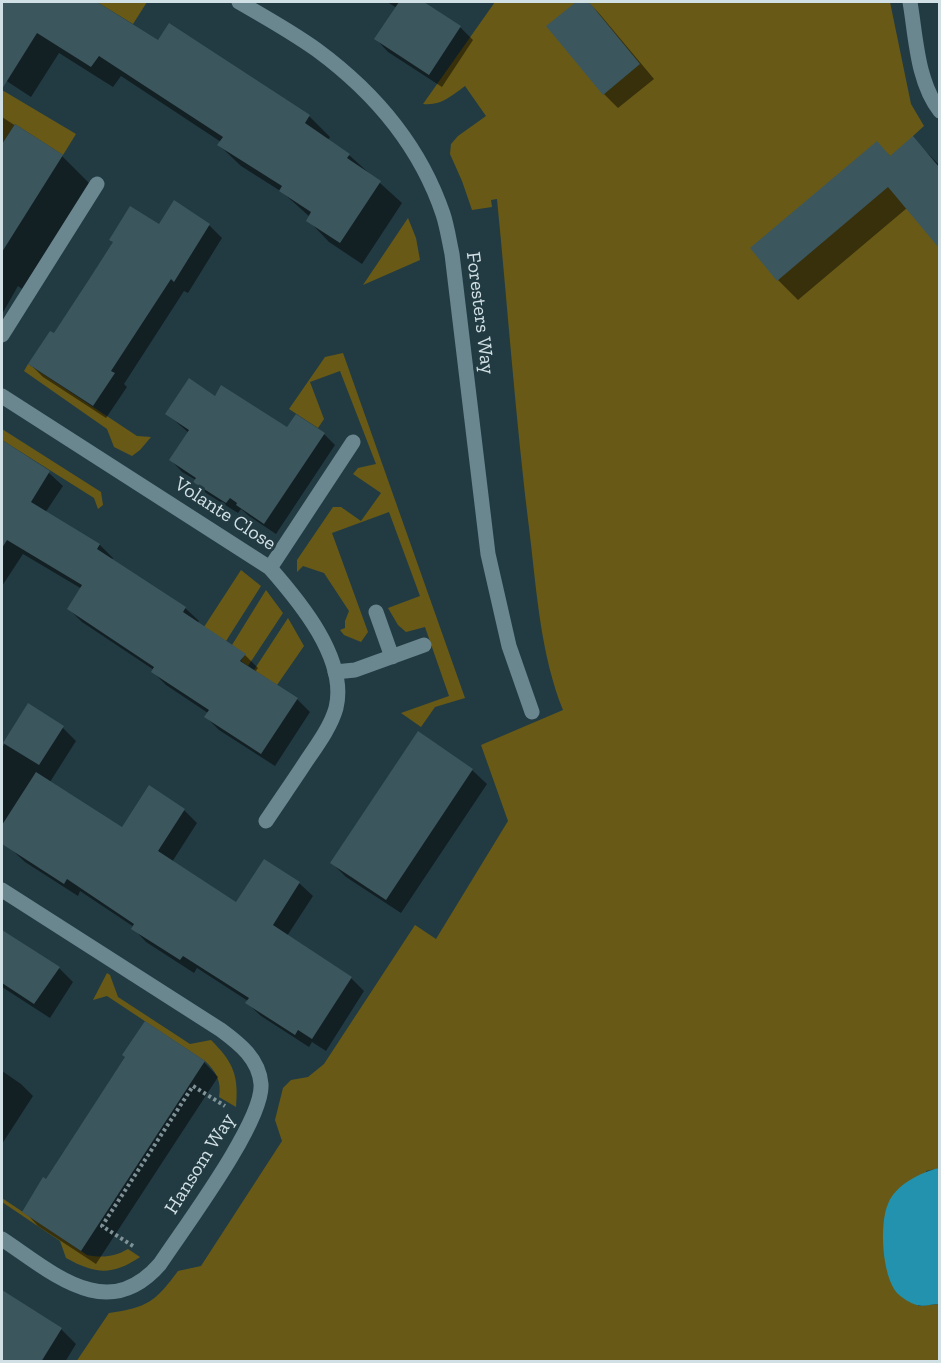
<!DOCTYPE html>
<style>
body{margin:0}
#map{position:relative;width:941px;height:1363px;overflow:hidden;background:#223b43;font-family:"Zilla Slab",serif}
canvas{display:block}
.frame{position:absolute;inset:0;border:3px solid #d1e0e4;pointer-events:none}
</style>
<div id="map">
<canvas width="941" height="1363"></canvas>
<div class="frame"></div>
</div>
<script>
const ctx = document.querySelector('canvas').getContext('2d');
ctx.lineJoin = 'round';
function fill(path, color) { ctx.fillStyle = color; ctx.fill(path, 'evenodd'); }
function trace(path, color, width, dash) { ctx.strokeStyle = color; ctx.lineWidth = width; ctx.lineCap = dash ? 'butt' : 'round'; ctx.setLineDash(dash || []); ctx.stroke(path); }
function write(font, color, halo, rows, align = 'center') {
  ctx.font = font + ' "Zilla Slab",serif'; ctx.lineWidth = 6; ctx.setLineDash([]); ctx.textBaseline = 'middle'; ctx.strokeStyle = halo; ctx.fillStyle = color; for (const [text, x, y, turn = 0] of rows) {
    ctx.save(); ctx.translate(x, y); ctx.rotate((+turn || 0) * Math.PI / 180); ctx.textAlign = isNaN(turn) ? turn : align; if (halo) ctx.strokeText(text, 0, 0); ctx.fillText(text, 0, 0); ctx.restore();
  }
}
const green = new Path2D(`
 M97,2H147L133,24Z
 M495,2H890L911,104L924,126L913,136L909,167L940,204V1168L926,1171L918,1306L939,1304V1361L76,1362L109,1313C147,1308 156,1301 178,1271L201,1266L282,1141L275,1120L283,1088L291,1080L308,1077L324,1064L415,925L436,939L508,821L481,745L563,710C541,655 537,595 530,536C516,424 508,311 497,199L491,200L492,207L472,210L462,181L450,154L451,144L458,136L486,116L465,86C451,96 441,106 423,104Z
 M2,90L76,134L63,155L15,124L2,144Z
 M408,218L416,238L420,260L363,285Z
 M343,353L465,698L435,707L421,727L401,713L449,696L425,627L406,632L398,625L388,608L420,596L389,512L332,533L368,632L361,642L344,635L340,630L345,628V621L349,611L324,573L303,566L297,572V560L333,507H341L361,521L381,493L353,474L358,468L376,464L340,371L310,382L324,419L318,428L289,409L325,357Z
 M28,364L137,436L151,437L140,450L132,456L114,447L107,429L24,371Z
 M2,429L101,492L103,505L98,509L94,498L2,440Z
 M241,570L261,586L226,641L204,627Z
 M266,590L283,613L248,666L241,661L245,654L232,645Z
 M288,618L304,646L277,685L254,670Z
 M107,973L110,975L118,997L190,1044L211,1040C233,1062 239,1075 236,1107L219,1097C222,1082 216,1071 205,1061L107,996L93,1000Z
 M2,1198L87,1255C103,1258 114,1257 128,1249L140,1257C112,1276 95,1274 66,1258L60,1241L2,1202Z`);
const water = new Path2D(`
 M939,1168V1304C933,1304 923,1307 917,1305C911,1304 901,1297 897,1293C882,1276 879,1224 888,1204C895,1185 921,1172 939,1168Z`);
const shadow = new Path2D(`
 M2,2H94L159,43L309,116L330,137L328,140L349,155L402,203L362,264L329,242L308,220L310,217L282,192L241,166L219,145L221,142L121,76L113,87L59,53L31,97L2,78Z
 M387,2H421L460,27L473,40L442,87L388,52L376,39L397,8Z
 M578,2H588L598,12L654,79L618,108L604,94L549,26Z
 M2,117L62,156L90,184L22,289L18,286L2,314Z
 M913,138L940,166V246L907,208L798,300L778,280L877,143L891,157Z
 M209,225L222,238L188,293L184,291L124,384L127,387L106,418L43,377L30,364L54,335Z
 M215,398L288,429L324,434L335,445L276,534L249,516L241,509L238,513L206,493L196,480L182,472L171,460L189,433L167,414Z
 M2,442L49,473L63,486L45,513L100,545L113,558L112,560L185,608L199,621L197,624L245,655L258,668L255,672L297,699L310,712L275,766L219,730L206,717L208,713L166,685L153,672L154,670L82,622L69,609L82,589L23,554L2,586Z
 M28,706L63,728L76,741L50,782L123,829L184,810L197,823L172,862L237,904L264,861L299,883L313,896L287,936L351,978L364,991L326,1051L312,1042L309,1047L261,1016L247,1003L248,1001L197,968L194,973L146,942L133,928L134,927L80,891L78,896L25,862L11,849L12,847L2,840V748Z
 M472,770L487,784L401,913L346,877L332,863Z
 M2,932L59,968L73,982L50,1018L2,987Z
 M204,1062L218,1077L96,1264L38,1226L24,1211L46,1181Z
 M2,1071L21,1084L33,1096L2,1144Z
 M2,1291L61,1329L76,1344L65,1362H2Z`);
const building = new Path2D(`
 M2,2H97L158,40L169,23L310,115L305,123L350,154L347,158L381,181L340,243L306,221L311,212L279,191L282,186L217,145L223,137L99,56L91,67L37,33L2,89Z
 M399,2H424L461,26L429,75L374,39Z
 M576,2H589L640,64L603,95L546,26Z
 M15,124L63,155L2,252V144Z
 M913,136L939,167V248L888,187L777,281L750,248L877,141L890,156Z
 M174,200L210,224L174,282L171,279L111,371L115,373L93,406L28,364L50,331L54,333L90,278L113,242L109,240L130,206L159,224Z
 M189,378L215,396L221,385L287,427L296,414L325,433L264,524L236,505L237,503L230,498L226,503L193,482L196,478L169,460L189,430L165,414Z
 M2,440L50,471L31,502L100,544L97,549L186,607L183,612L246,654L240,661L298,698L261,754L204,717L209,710L151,672L154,667L67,609L82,585L7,540L2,548Z
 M28,703L64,726L39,765L3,743Z
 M418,731L473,769L386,900L330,863Z
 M36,772L122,827L149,785L185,809L158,851L236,902L264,859L300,882L273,925L352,977L312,1039L298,1030L295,1035L245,1003L249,998L183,956L180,960L131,929L134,924L67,879L64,884L2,844V825Z
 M2,930L60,967L34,1004L2,983Z
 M145,1021L205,1061L81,1251L22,1212L43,1177L46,1179L125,1057L122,1055Z
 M2,1290L62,1328L41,1362H2Z`);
const path = new Path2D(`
 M133,1246L102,1226L193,1086L225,1106`);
const lane = new Path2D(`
 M910,2C916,37 917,82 940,111
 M270,568L353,442
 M376,612L392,657
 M335,672L355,670L424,645`);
const street = new Path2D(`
 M239,2C265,17 292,32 317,50C374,92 420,146 443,214C447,226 449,240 452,254L488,554L509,646L532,712
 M2,335L97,184
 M2,396L270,568C299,601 348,659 336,708C331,726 318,744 307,760C294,780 280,800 266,821
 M2,890L221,1030C240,1044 259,1059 261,1084C264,1121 183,1229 160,1264C107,1325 52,1272 2,1239`);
const streetNames = [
 ["Foresters Way",480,313,83],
 ["Volante Close",225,514,33],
 ["Hansom Way",200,1164,-58]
];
fill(green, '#685a16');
fill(water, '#2292af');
fill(shadow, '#0007');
fill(building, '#3c565e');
trace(path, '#7e9298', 4, [3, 3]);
trace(lane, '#6a868e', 15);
trace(street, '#6a868e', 15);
write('20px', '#d1e0e4', '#223b43', streetNames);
</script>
